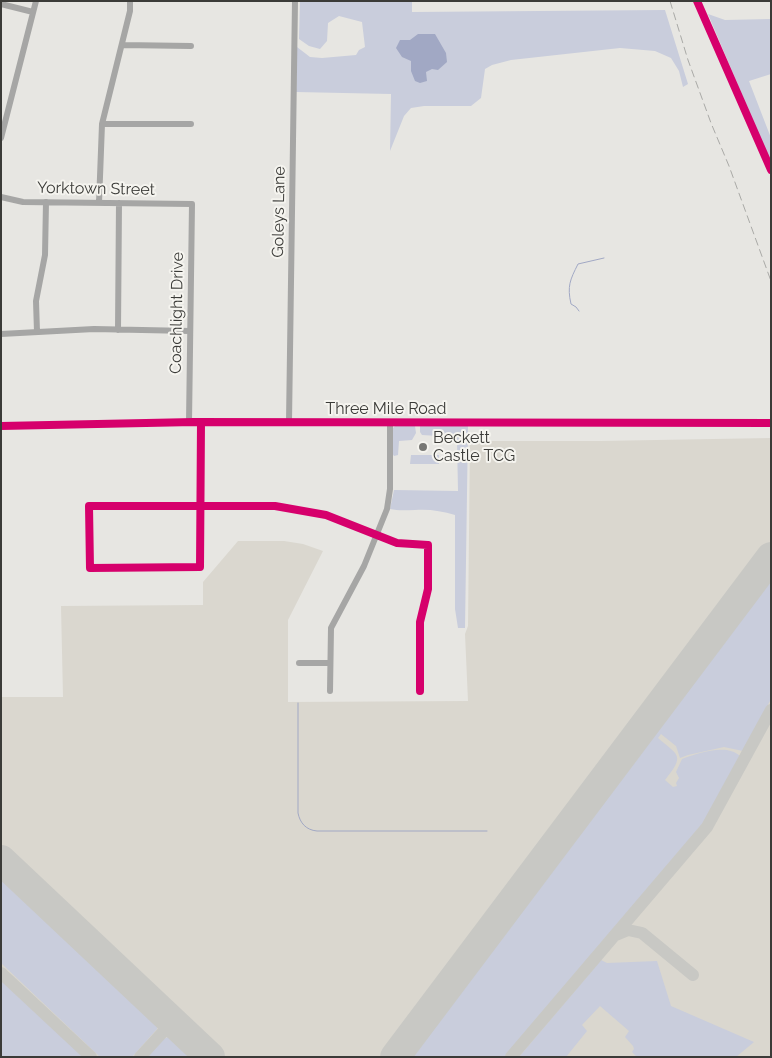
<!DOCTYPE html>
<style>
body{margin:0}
#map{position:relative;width:772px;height:1058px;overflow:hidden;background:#e7e6e2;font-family:Raleway,sans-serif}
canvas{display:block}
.frame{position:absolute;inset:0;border:2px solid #3b3b38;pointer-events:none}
</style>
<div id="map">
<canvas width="772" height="1058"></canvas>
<div class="frame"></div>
</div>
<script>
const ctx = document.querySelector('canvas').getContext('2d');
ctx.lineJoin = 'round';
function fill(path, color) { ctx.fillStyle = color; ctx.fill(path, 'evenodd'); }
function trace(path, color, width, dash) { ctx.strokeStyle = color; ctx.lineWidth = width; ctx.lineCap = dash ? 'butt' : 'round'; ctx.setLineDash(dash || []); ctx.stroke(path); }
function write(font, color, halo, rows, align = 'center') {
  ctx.font = font + ' Raleway,sans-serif'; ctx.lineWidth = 4; ctx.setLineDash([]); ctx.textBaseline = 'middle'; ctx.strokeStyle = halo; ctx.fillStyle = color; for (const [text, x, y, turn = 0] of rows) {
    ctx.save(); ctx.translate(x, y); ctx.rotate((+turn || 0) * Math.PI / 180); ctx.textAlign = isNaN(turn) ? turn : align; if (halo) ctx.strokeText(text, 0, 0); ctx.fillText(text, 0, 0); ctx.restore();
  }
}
const built = new Path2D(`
 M771,438V1057H1V697H63L61,606L203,605V582L238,541H284L303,544L323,551L288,620V702L468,701L465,634L468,626L470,441H599Z`);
const green = new Path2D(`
 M300,1H412V12L665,10L688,84L683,87L679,71L671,58L655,51L620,48L511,60L492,65L485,69L481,98L471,106H424L411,108L404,116L390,151L391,94L296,92L297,47L310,57L322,58L356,55L359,50L365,47L362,22L339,16L328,23L327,41L320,49L309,46L299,39Z
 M708,14L725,20L771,19V74L749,81L771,138V163Z
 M395,426H415L416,433L412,440L399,441L398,455L394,456L392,453V429Z
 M420,426H468L465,628H458L455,609V515C442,511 429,509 415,510C406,510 399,511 390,509L394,490L458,491L457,440L454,437L422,435L420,432Z
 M411,455H439V464H410Z
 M771,573V699L743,751L724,747L688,755L680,758L676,746L661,734L658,738C679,756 685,755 665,780L673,787L677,786L676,783L679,778L676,772L682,759C697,753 727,743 740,756L703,823L504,1057H407Z
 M1,872L155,1017L157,1022V1029L132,1057H100L1,963Z
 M601,960L607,963L657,961L671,1006L754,1042L736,1057H637L632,1052L634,1049L633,1046L625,1037L629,1031L600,1006L582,1025L587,1031L566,1057H519Z
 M1,978L85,1057H1Z
 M170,1036L178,1039L197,1057H146L162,1040Z`);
const water = new Path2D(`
 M418,34H435L446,53L447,62L438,70L432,69L426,72L427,81L420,83L415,81L411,71V61L402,57L396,48L400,40H410Z`);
const stream = new Path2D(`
 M579,311L576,307L571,304C567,286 570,280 578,264L604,258
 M298,703V813C300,823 306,830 317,831H487`);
const taxiway = new Path2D(`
 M616,935L628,930L642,933L693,975
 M1,973L91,1057
 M140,1057L173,1021
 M511,1057L707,827L771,710`);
const runway = new Path2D(`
 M1,860L210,1057
 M395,1057L771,557`);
const minor = new Path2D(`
 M1,4L33,12
 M122,45L191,46
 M102,124H191
 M1,138L36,1
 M1,197L23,202L192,204L189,422
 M99,203L102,124L130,11V1
 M118,330L119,203
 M37,332L36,301L45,255L46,202
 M1,334L94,329L190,331
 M201,422L200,567L90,568L89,506H275L326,515L397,543L428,545V589L420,622V691
 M289,422L295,1
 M1,426L194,422L771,423
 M299,663H330
 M330,691L331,628L364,566L387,509L390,489V422`);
const rail = new Path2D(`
 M670,1L688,60L711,123L729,166L771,281`);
const cycleway = new Path2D(`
 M697,1L771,170
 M201,422L200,567L90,568L89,506H275L326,515L397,543L428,545V589L420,622V691
 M1,426L194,422L771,423`);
const markers = [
 [423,447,5,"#777774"]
];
const streetNames = [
 ["Yorktown Street",96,189,1],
 ["Goleys Lane",279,212,-89],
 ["Coachlight Drive",177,313,-89],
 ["Three Mile Road",386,409]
];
const poiNames = [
 ["Beckett",433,438],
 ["Castle TCG",433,456]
];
fill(built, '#dad7cf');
fill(green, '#c9cddc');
fill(water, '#a1a8c4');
trace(stream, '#a1a8c4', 1);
trace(taxiway, '#c8c8c4', 12);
trace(runway, '#c8c8c4', 30);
trace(minor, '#a6a6a5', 6);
trace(rail, '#a9a9a6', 1, [8, 4]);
trace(cycleway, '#d6006c', 8);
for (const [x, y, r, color] of markers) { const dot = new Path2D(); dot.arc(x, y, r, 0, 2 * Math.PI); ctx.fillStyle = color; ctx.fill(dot); trace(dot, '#f5f4ef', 2); }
write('16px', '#3b3b38', '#f5f4ef', streetNames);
write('16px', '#3b3b38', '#f5f4ef', poiNames, 'left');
</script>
